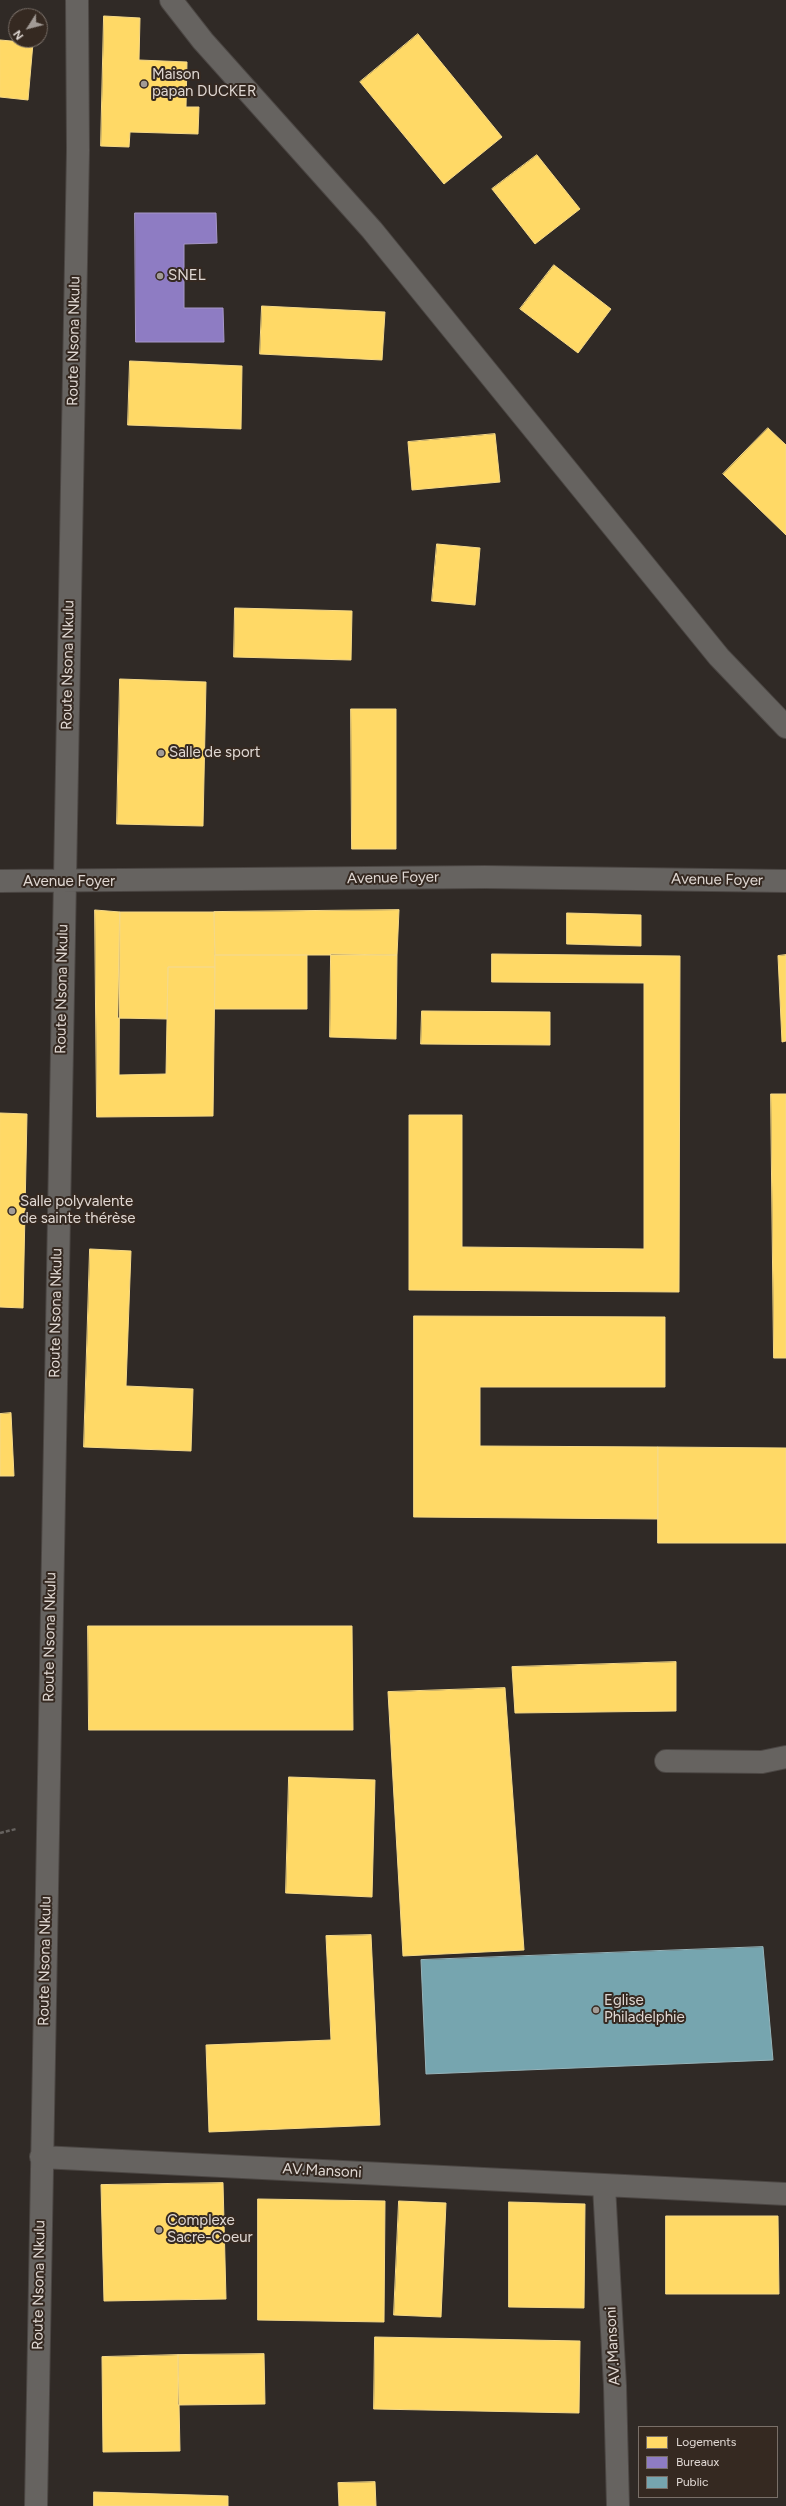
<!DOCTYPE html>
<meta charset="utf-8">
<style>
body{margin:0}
#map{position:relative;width:786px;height:2506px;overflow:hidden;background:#302a26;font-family:Figtree,sans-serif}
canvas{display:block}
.legend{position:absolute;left:638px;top:2426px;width:140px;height:72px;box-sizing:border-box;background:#352921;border:1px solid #796f68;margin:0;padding:5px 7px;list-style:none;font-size:12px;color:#e0d8d3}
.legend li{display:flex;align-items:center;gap:8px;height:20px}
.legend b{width:20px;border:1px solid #796f68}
.north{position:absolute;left:8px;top:8px;width:40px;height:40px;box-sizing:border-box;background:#352921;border:1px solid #796f68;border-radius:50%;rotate:234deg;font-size:11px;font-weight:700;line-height:16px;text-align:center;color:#e0d8d3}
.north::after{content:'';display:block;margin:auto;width:14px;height:18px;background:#a29b96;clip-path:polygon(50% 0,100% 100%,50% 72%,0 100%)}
</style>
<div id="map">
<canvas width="786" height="2506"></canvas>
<ul class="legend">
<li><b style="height:11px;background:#ffd966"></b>Logements</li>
<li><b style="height:11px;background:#8e7cc3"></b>Bureaux</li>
<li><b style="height:11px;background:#76a5af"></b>Public</li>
</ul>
<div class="north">N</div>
</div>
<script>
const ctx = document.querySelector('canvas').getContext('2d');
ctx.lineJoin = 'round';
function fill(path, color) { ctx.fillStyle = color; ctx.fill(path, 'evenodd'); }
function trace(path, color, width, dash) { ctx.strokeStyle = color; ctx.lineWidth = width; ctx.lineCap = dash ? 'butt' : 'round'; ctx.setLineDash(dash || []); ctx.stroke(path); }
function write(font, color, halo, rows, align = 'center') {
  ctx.font = font + ' Figtree,sans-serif'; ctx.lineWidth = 4; ctx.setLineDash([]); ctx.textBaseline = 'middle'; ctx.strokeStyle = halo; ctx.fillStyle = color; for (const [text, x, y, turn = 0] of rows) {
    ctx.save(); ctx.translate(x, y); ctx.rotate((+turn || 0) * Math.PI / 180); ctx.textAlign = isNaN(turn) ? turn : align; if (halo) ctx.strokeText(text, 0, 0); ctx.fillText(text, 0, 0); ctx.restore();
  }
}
const homes = new Path2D(`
 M104,16L140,18L139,60L187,62L186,107H199L198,134L130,132L129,147L101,146Z
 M418,34L502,137L444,184L360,82Z
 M0,40L33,43L28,100L0,97Z
 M537,155L580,209L535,244L492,189Z
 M554,265L611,309L578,353L520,309Z
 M262,306L385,312L382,360L260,354Z
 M130,361L242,366L241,429L128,425Z
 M768,428L786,445V535L723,474Z
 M495,434L500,482L412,490L408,442Z
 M437,544L480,548L475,605L432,601Z
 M235,608L352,611L351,660L234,657Z
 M120,679L206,682L203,826L117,824Z
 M351,709H396V849H352Z
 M95,910L120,912L119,1075L166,1074L168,967H215L213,1116L97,1117Z
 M399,910L397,955H215L214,912Z
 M120,912H214L215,967H168L167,1019L118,1018Z
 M567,913L641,915V946L567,944Z
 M331,954L397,955L396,1039L330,1037Z
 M492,954L680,956L679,1292L409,1290V1115H462V1247L644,1249V983L492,982Z
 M215,955H307V1009H215Z
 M786,955V1041L782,1042L778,956Z
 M422,1011L550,1012V1045L421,1044Z
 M771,1094H786V1358H774Z
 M0,1113L27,1114L23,1308L0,1307Z
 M90,1249L131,1251L126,1386L193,1389L191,1451L84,1447Z
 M414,1316L665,1317V1387H480V1446L658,1447V1519L414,1517Z
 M11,1413L14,1476H0V1414Z
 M658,1447L786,1448V1543H658Z
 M88,1626H352L353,1730H89Z
 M676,1662V1711L515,1713L512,1667Z
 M505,1688L524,1950L403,1956L388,1692Z
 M289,1777L375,1780L372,1897L286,1893Z
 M371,1935L380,2125L209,2132L206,2045L331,2040L326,1936Z
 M223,2183L226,2299L104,2301L101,2185Z
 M258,2199L385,2201L384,2322L258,2320Z
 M399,2201L446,2203L441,2317L394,2315Z
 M509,2202L585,2204L584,2308L509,2307Z
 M666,2216H778L779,2294H666Z
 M375,2337L580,2341L579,2413L374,2409Z
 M264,2354L265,2404L178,2405V2355Z
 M178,2355L180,2451L103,2452L102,2357Z
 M375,2482L376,2506H339L338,2483Z
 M94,2492L228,2496V2506H94Z`);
const offices = new Path2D(`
 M135,213H216L217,243L184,244V308H223L224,342H136Z`);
const public = new Path2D(`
 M763,1947L773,2060L426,2074L421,1960Z`);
const path = new Path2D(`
 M0,1833L16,1829`);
const minor = new Path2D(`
 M171,0L203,41L372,230L719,657L786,727
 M0,881L485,877L786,881
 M666,1761L762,1762L786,1757
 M41,2157L786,2194
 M604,2186L615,2386L618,2506
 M36,2506L78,150L77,0`);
const markers = [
 [144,84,4,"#a29b96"],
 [160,276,4,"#a29b96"],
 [161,753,4,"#a29b96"],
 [12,1211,4,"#a29b96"],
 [596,2010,4,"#a29b96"],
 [159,2230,4,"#a29b96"]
];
const poiNames = [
 ["Maison",152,75],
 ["papan DUCKER",152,92],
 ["SNEL",168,276],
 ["Salle de sport",169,753],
 ["Salle polyvalente",20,1202],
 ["de sainte thérèse",20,1219],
 ["Eglise",604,2001],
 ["Philadelphie",604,2018],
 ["Complexe",167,2221],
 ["Sacre-Coeur",167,2238]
];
const streetNames = [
 ["Route Nsona Nkulu",74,341,-89],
 ["Route Nsona Nkulu",68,665,-89],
 ["Avenue Foyer",393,878,-1],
 ["Avenue Foyer",717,880,1],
 ["Avenue Foyer",69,882],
 ["Route Nsona Nkulu",62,989,-89],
 ["Route Nsona Nkulu",56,1313,-89],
 ["Route Nsona Nkulu",50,1637,-89],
 ["Route Nsona Nkulu",45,1961,-89],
 ["AV.Mansoni",322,2171,3],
 ["Route Nsona Nkulu",39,2285,-89],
 ["AV.Mansoni",613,2346,-93]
];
fill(homes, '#ffd966');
trace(homes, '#f6d987', 1);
fill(offices, '#8e7cc3');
trace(offices, '#a798c8', 1);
fill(public, '#76a5af');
trace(public, '#96b4ba', 1);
trace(minor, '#4b4643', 24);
trace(path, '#66625f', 2.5, [4, 2]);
trace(minor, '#666360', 22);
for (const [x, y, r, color] of markers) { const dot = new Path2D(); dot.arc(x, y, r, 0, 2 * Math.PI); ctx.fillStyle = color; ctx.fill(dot); trace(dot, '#352921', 1.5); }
write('15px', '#e0d8d3', '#352921', poiNames, 'left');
write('15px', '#e0d8d3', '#352921', streetNames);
</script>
